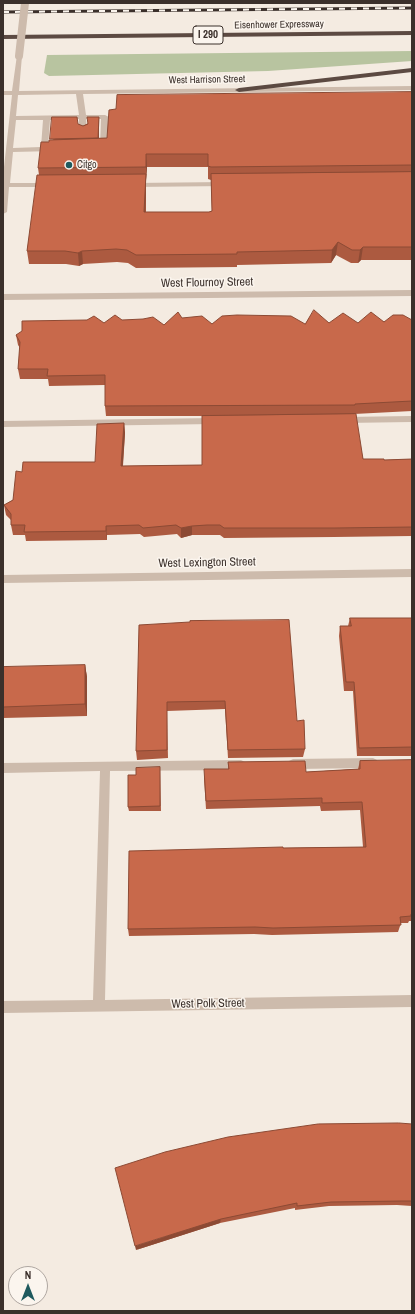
<!DOCTYPE html>
<style>
body{margin:0}
#map{position:relative;width:415px;height:1314px;overflow:hidden;background:#f4ebe1;font-family:"Archivo Narrow",sans-serif}
canvas{display:block}
.frame{position:absolute;inset:0;border:4px solid #3b302b;pointer-events:none}
.north{position:absolute;left:8px;top:1266px;width:40px;height:40px;box-sizing:border-box;background:#fbf5ee;border:1px solid #aea6a0;border-radius:50%;rotate:0deg;font-size:11px;font-weight:700;line-height:16px;text-align:center;color:#3b302b}
.north::after{content:'';display:block;margin:auto;width:14px;height:18px;background:#1f5a5e;clip-path:polygon(50% 0,100% 100%,50% 72%,0 100%)}
</style>
<div id="map">
<canvas width="415" height="1314"></canvas>
<div class="frame"></div>
<div class="north">N</div>
</div>
<script>
const ctx = document.querySelector('canvas').getContext('2d');
ctx.lineJoin = 'round';
function fill(path, color) { ctx.fillStyle = color; ctx.fill(path, 'evenodd'); }
function trace(path, color, width, dash) { ctx.strokeStyle = color; ctx.lineWidth = width; ctx.lineCap = dash ? 'butt' : 'round'; ctx.setLineDash(dash || []); ctx.stroke(path); }
function write(font, color, halo, rows, align = 'center') {
  ctx.font = font + ' "Archivo Narrow",sans-serif'; ctx.lineWidth = 3; ctx.setLineDash([]); ctx.textBaseline = 'middle'; ctx.strokeStyle = halo; ctx.fillStyle = color; for (const [text, x, y, turn = 0] of rows) {
    ctx.save(); ctx.translate(x, y); ctx.rotate((+turn || 0) * Math.PI / 180); ctx.textAlign = isNaN(turn) ? turn : align; if (halo) ctx.strokeText(text, 0, 0); ctx.fillText(text, 0, 0); ctx.restore();
  }
}
const green = new Path2D(`
 M412,51V61L268,71L49,76L44,73L47,55Z`);
const minor = new Path2D(`
 M17,55L22,56L19,91L412,86V90L83,94L86,115H105L109,117L108,148L104,150L98,148L100,146L101,119H86L87,129L83,131L79,129V119L50,120L48,147H54L58,149L54,151L13,152L10,183H49L53,185L49,187H9L7,212L3,214V176L12,95H3V91H12ZM76,94L79,115L16,116L18,95ZM16,120H43L41,147L13,148Z
 M225,182L229,184L228,186L133,187L129,185L133,183Z
 M412,290V296L3,300V294Z
 M412,416V422L344,423L340,420L344,417Z
 M214,418L218,421L214,424L3,427V421Z
 M412,569V577L3,583V575Z
 M373,758L377,760L378,763L377,766L373,768L293,769L289,767L288,764L289,761L293,759Z
 M241,760L245,762L246,765L245,768L241,770L110,771L105,1000L412,995V1007L3,1013V1001L93,1000L100,771L3,773V763Z`);
const highway = new Path2D(`
 M412,31V35L3,39V35Z
 M412,68V72L239,92L235,90L239,88Z`);
const rail = new Path2D(`
 M3,12L412,8`);
const minorBridge = new Path2D(`
 M19,56L25,3`);
const wall = new Path2D(`
 M412,92V260H361L358,263H351L336,255L331,263L237,265V267L136,268L128,263L117,262L83,264L79,266L66,264H29L27,251L39,175L38,168L49,142L78,124L83,126L99,117V138H107L116,109ZM147,167H208V179L211,180L212,211L209,212H146V180Z
 M182,318L212,324H305L329,323H358L412,320V411L354,414L363,459L384,460L412,459V536L334,537L224,538L220,535H192L181,538L177,534L144,537L140,534L107,535V540L26,541L25,535H13L11,525V520L6,515L4,505L13,500L22,472L95,462L124,423L125,433L123,466L202,465L241,416H106L105,406V385L49,386L48,379H20L18,369L20,348L18,345L16,335L104,323L122,320L164,325Z
 M350,618H412V756H357L353,691H344L339,636L340,626H348Z
 M190,622L297,721L305,749L303,757L228,758L225,709L167,711L168,758L137,760L136,751Z
 M85,665L87,677V716L3,718V667Z
 M412,760V921H409L408,923H401L398,932L272,935L254,934L129,936L128,929L283,848L363,847L360,810L321,811L320,806L206,809L204,778L228,769V762L306,772L358,769L360,761Z
 M160,767L161,811H129L128,807L136,775Z
 M412,1124V1206L397,1205L329,1206L295,1210V1208L220,1223L136,1250Z`);
const shadedWall = new Path2D(`
 M99,117V145L98,138Z
 M146,154L147,167L146,180Z
 M146,174V187L145,225L144,212Z
 M338,242L336,255L331,263L332,250Z
 M363,247L361,260L358,263L360,250Z
 M82,251L83,264L79,266L78,253Z
 M124,423L125,433L122,475L121,466Z
 M106,526L107,535V540L106,531Z
 M192,526V535L181,538V528Z
 M85,665L87,677V716L85,704Z
 M221,1219L220,1223L136,1250L135,1246Z`);
const building = new Path2D(`
 M412,92V165L211,167L208,166V154H146V167L38,168L41,142H49V140L107,138L109,110L116,109L117,95Z
 M52,117H77L78,124L83,126L88,124L87,117H99L98,138L50,139Z
 M412,172V247H363L360,250H352L338,242L332,250L237,252V254L136,255L127,250L116,249L82,251L78,253L65,251H27L37,175L146,174L144,212H209L212,211L211,174Z
 M314,310L329,323L343,313L358,323L371,312L384,322L393,315H403L412,320V401L355,404V405L105,406V375L47,376L48,369H18L20,342L16,335L22,331V321L87,320L94,316L104,323L115,315L122,320L143,319L153,317L164,325L178,312L182,318L202,316L212,324L222,316L237,315L291,316L305,324Z
 M356,414L363,459H384V460L412,459V527L335,528H224L220,525H207L192,526L181,528L176,525L143,528L139,525L106,526V531L24,532L25,525H11V514L4,505L13,500L16,471L22,472L23,462H95L97,424L124,423L121,466L202,465V416Z
 M350,618H412V747L359,748L354,682H346L340,626H351Z
 M289,620L297,721L304,720L305,749L228,750L225,701L167,702V750L136,751L139,625L190,622V621Z
 M85,665V704L3,707V667Z
 M412,760V914H411V916L400,917L401,925L273,928L255,927L128,929L129,851L283,847V848L366,847L362,802L322,803V798L206,801L204,769H229L228,762L305,761L306,772L360,769V761Z
 M160,767V806L128,807V775H136V768Z
 M399,1123L412,1124V1201H401L331,1202L297,1206V1203L221,1219L135,1246L115,1168L165,1152L228,1137L318,1124Z`);
const markers = [
 [69,165,4,"#1f5a5e"]
];
const farStreetnames = [
 ["Eisenhower Expressway",279,25,-1],
 ["West Harrison Street",207,80,-1]
];
const farPoinames = [
 ["Citgo",77,165]
];
const shields = [
 [208,35,30]
];
const shieldNames = [
 ["I 290",208,35]
];
const streetNames = [
 ["West Flournoy Street",207,283,-1],
 ["West Lexington Street",207,563,-1],
 ["West Polk Street",208,1004,-1]
];
fill(green, '#b8c4a0');
fill(minor, '#cdbbac');
fill(highway, '#5c4a42');
trace(rail, '#3b302b', 3);
trace(rail, '#fbf5ee', 2, [6]);
trace(minorBridge, '#cdbbac', 8);
fill(wall, '#ac5a40');
fill(shadedWall, '#8c4a34');
fill(building, '#c8694b');
trace(building, '#8c4a34', 1);
for (const [x, y, r, color] of markers) { const dot = new Path2D(); dot.arc(x, y, r, 0, 2 * Math.PI); ctx.fillStyle = color; ctx.fill(dot); trace(dot, '#fbf5ee', 1.5); }
write('10px', '#3b302b', '#fbf5ee', farStreetnames);
write('10px', '#3b302b', '#fbf5ee', farPoinames, 'left');
for (const [x, y, w] of shields) { const box = new Path2D(); box.roundRect(x - w / 2, y - 9, w, 18, 3); ctx.fillStyle = '#fbf5ee'; ctx.fill(box); trace(box, '#3b302b', 1); }
write('bold 11px', '#3b302b', null, shieldNames);
write('12px', '#3b302b', '#fbf5ee', streetNames);
</script>
